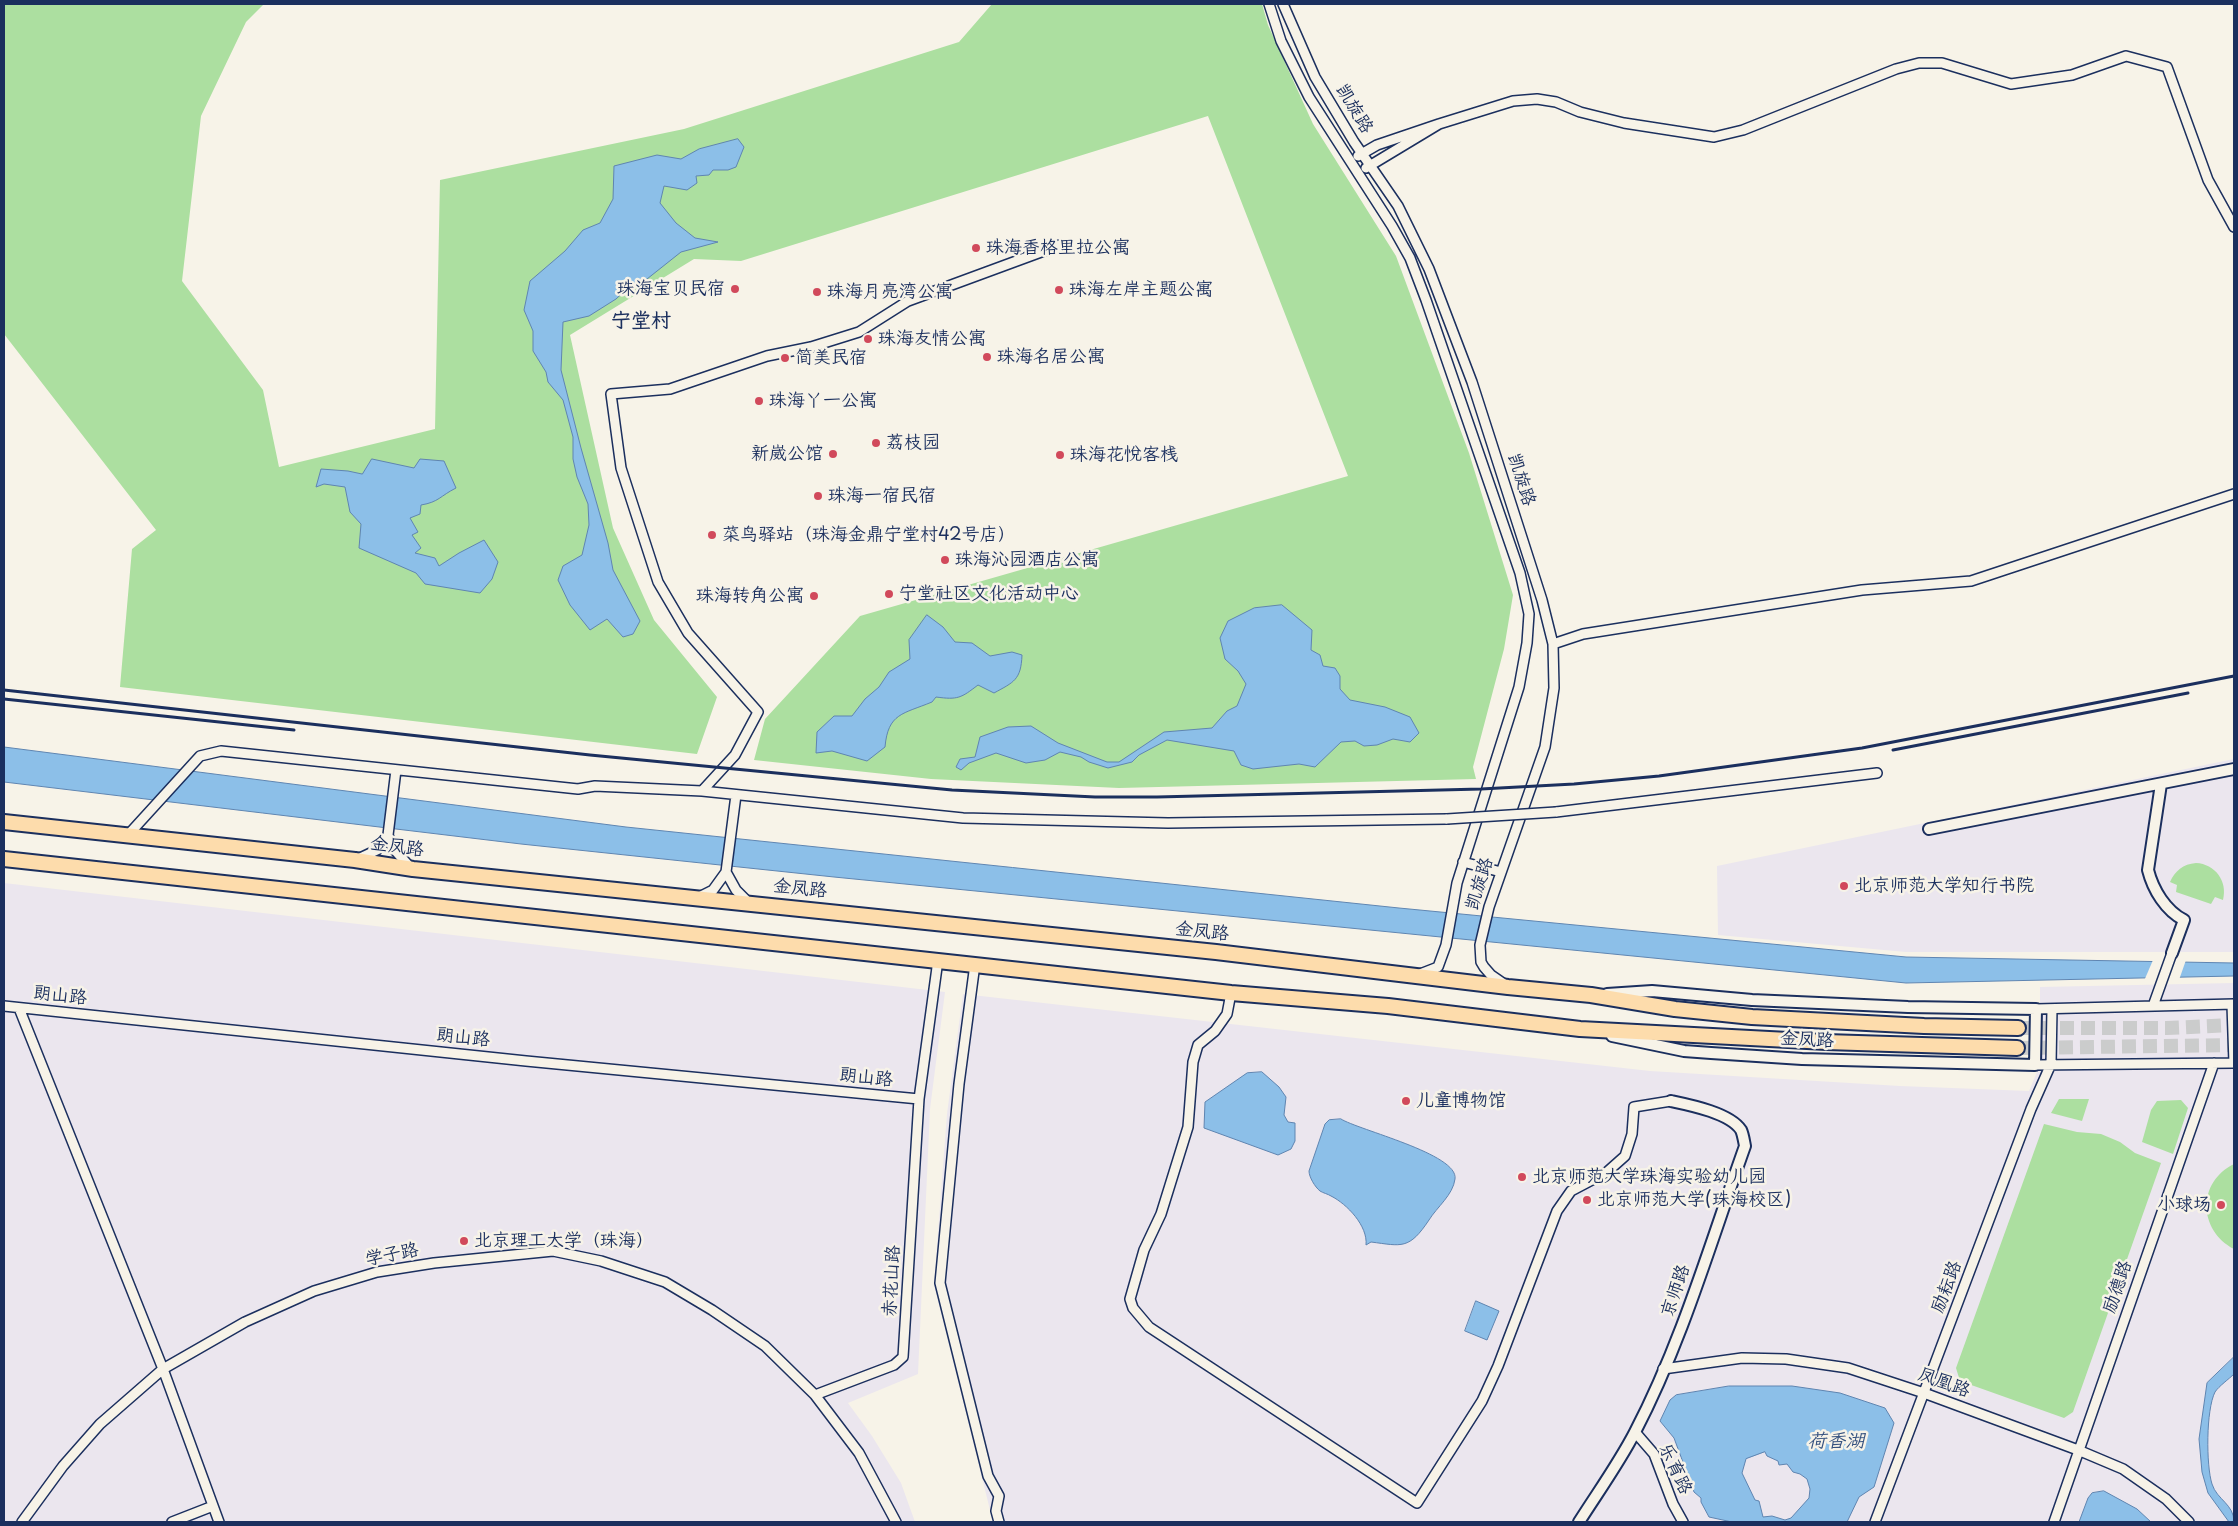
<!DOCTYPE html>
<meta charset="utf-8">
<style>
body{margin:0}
#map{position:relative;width:2238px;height:1526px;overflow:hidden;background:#f7f3e8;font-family:"Playpen Sans",sans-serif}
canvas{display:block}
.frame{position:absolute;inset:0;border:5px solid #1b2f5e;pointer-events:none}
</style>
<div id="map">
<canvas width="2238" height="1526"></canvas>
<div class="frame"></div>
</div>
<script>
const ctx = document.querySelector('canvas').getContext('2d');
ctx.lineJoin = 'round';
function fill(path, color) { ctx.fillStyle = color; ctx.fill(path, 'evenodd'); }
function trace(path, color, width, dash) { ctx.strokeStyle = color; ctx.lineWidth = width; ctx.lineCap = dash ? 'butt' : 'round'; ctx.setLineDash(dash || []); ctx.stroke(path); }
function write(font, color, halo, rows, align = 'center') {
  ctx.font = font + ' "Playpen Sans","LXGW WenKai TC",sans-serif'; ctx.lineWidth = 5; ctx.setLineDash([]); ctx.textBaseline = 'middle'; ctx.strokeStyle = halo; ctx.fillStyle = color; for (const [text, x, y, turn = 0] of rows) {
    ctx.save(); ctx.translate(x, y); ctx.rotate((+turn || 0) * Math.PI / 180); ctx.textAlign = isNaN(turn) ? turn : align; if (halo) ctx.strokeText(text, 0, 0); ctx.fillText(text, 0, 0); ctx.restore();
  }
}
const built = new Path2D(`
 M2234,759V952H1906L1718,935L1717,866Z
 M4,883L945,992L930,1109L918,1374L848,1403L872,1436L901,1483L915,1522H4Z
 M2234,983V1522H993L934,1285L947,1114L963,994L1650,1071L1900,1086L2029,1091L2040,1065V987Z`);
const green = new Path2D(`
 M4,4H264L246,22L201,116L182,281L263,390L279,467L435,429L440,180L684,129L959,42L992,4H1262L1268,25L1313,124L1396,256L1469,453L1513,595L1504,649L1473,767L1476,779L1119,788L931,779L754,760L765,719L860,616L1348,476L1208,116L741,261L694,259L570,335L613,528L654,620L717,697L697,754L120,687L132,549L156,530L4,334Z
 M2196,863C2215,864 2228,881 2223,900L2215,897L2211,904L2176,892L2177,885L2170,882C2175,871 2183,864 2196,863Z
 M2059,1099H2089L2082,1121L2051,1113Z
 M2181,1100L2188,1108L2173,1154L2142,1142L2151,1110L2157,1101Z
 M2044,1124L2077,1132L2101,1134L2120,1142L2135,1153L2161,1163L2073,1412L2064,1418L1960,1381L1956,1368Z
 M2234,1164V1249C2198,1230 2197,1182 2234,1164Z`);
const water = new Path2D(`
 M738,139L744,147L736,167L728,170H713L709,175L696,176L697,183L687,190L664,186L660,203L676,223L695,238L718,242L681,252L647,279L630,286L616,299L589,316L563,322L561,370L581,448L608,543L613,570L640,621L633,634L623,637L607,619L590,630L570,605L558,580L563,566L582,555L589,525L588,504L577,477L573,459V437L563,400L548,382L546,372L533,351V331L524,310L530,281L565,251L583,230L600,223L613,199L614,166L657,155L681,159L699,149Z
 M372,459L414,468L420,459L444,461L456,488C440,496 439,502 421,505L420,514L410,518L418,532L412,535L421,548L415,553L435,558L439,566L459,553L484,540L498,562L492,579L480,593L425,584L416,573L359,548L361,524L350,512L345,487L324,484L316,487L321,469L348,471L362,474Z
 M1282,605L1312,630L1311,650L1320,655L1323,666L1335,668L1340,676V689L1350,700L1385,707L1410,717L1419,733L1410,742L1393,739L1377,745L1364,746L1355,741L1341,742L1315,767L1299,764L1253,769L1241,765L1234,751L1167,740L1139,755L1132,762L1108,768L1089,762L1081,757L1060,752L1045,760L1026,763L996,753L969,763L961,770L956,767L960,759L975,757L980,737L1008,727L1031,726L1058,743L1107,762H1119L1164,732L1212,728L1227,711L1237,706L1246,684L1238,671L1225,659L1220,638L1228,621L1254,608Z
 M927,615L943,627L955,642L972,643L990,656L1012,652L1022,655C1021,680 1014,682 994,693L978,685C961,698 958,700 936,697L932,702C903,714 888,713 885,747L867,761L832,751L816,753L817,732L834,716H852L865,699L879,687L889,672L910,659L909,640Z
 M4,747L626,827L1399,908L1906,957L2234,963V976L1906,983L834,877L521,844L4,782Z
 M1262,1072L1279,1087L1286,1097L1284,1115L1288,1122L1295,1123V1141L1291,1149L1278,1155L1204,1128L1205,1102L1247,1073Z
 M1341,1119C1358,1130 1459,1154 1455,1179C1453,1195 1437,1207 1429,1220C1409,1250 1402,1246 1371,1242L1366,1245C1368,1226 1347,1204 1331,1196C1328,1194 1323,1193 1320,1191C1315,1187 1309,1177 1309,1171L1325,1124L1329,1120Z
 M1476,1301L1499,1311L1487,1340L1465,1331Z
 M2234,1357V1374C2229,1379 2219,1386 2215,1392C2206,1410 2206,1465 2212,1484C2217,1500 2234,1504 2234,1522H2229L2208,1493L2202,1472L2199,1439L2207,1383Z
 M1729,1386H1792L1840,1393L1885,1408L1894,1423L1874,1487L1859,1497L1847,1522H1732L1709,1517L1701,1502V1498L1694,1492L1674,1438L1660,1421L1670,1400L1676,1395ZM1765,1452L1767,1456L1778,1461L1779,1465L1787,1464L1793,1472L1800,1474L1807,1479L1810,1489L1809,1498L1791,1518L1785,1520L1772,1516L1763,1517L1759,1501L1755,1500L1742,1473L1746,1459Z
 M2104,1491L2137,1509L2151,1522H2079L2088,1498L2092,1493Z`);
const pier = new Path2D(`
 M2153,960H2186L2179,980L2144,981Z`);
const trunkTunnel = new Path2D(`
 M2018,1028H2167L2234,1025
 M2017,1048L2234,1045`);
const minor = new Path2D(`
 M1269,4L1281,41L1309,97L1392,226L1410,258L1426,300L1520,573L1529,614L1527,643L1519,687L1457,883L1446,945L1438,967L1420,974
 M1283,4L1315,77L1354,142L1398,206L1429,269L1472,382L1542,600L1553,644L1554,688L1545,747L1489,907L1480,945L1481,962L1484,967L1491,975L1504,984
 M1439,124L1513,101L1537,99L1556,102L1580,112L1624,123L1714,137L1743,130L1896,69L1919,63H1942L2011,84L2072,75L2126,56L2167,67L2208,180L2234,227
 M1358,156L1377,145L1439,124L1366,168
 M1553,644L1583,634L1862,590L1971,581L2234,494
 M396,770L388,835L392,847L410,867
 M702,791L735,755L758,712L688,633L658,582L621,468L611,394L670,389L767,356L811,347L859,332L908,301L1060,245
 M1556,812L1877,773
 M128,835L200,756L221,751L578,789L595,786L702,791L963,818L1168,823L1447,819
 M358,859L377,850L388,835
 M1463,862L1501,872
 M726,872L736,890L748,902
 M697,898L713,890L726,872L736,795
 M975,964L959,1084L940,1283L988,1476L999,1496L996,1511L999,1522
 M1231,993L1227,1014L1215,1031L1198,1045L1193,1062L1188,1127L1161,1214L1144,1250L1130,1299L1133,1308L1149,1327L1417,1503L1482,1401L1498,1366L1557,1211L1571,1191L1607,1172L1625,1156L1632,1134L1634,1107L1671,1101
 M2232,1005L2234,1063
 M4,1006L526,1061L919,1099
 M2153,1006L2172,953
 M19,1008L163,1369L219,1522
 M2036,1009L2234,1004
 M2035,1065L2234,1063
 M1663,1369L1742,1358L1786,1359L1848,1368L1924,1393L2078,1450L2123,1469L2166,1499L2189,1522
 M815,1395L894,1365L903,1357L919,1099L938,960
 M1635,1432L1654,1454L1673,1504L1683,1522
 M22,1522L63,1466L100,1424L163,1369L245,1322L314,1291L377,1272L434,1263L553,1251L601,1261L665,1282L712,1310L765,1346L815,1395L859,1453L896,1522
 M172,1522L213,1506
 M1875,1522L2031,1109L2051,1064L2052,1009
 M2054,1522L2214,1063`);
const tertiary = new Path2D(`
 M2161,784L2148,870C2153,890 2166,911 2184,920L2172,953
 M1929,829L2234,769
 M1607,994L1652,991L1752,1000L1908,1007L2036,1009L2035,1065L1802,1059L1711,1053L1684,1051L1612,1036
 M1579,1522C1598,1492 1619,1463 1635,1432C1682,1342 1711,1241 1745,1146C1744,1141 1743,1134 1741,1130C1730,1113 1690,1105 1671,1101`);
const trunk = new Path2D(`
 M4,822L355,860L413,869L1216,952L1508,987L1591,995L1675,1009L1752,1017L1924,1026L2018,1028
 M4,859L1231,993L1388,1006L1580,1029L1826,1042L2017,1048`);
const rail = new Path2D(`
 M4,690L590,755L952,790L1095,797H1157L1481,789L1574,784L1659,776L1862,748L2234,676
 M4,699L294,730
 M1893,750L2188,693`);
const minorBridge = new Path2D(`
 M1447,819L1556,812`);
const markers = [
 [976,248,5,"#d1495b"],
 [735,289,5,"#d1495b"],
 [1059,290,5,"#d1495b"],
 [817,292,5,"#d1495b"],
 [868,339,5,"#d1495b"],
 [987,357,5,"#d1495b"],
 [785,358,5,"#d1495b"],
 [759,401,5,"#d1495b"],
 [876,443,5,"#d1495b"],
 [833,454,5,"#d1495b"],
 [1060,455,5,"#d1495b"],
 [818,496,5,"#d1495b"],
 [712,535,5,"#d1495b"],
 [945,560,5,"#d1495b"],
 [889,594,5,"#d1495b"],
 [814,596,5,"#d1495b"],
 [1844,886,5,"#d1495b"],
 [1406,1101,5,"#d1495b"],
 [1522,1177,5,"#d1495b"],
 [1587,1200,5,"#d1495b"],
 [2221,1205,5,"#d1495b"],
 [464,1241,5,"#d1495b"]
];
const streetNames = [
 ["凯旋路",1354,109,59],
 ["凯旋路",1521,480,72],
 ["金凤路",397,847,8],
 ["凯旋路",1480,884,-73],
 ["金凤路",800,889,6],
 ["金凤路",1202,932,6],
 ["朗山路",60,996,6],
 ["朗山路",463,1038,6],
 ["金凤路",1807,1040,3],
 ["朗山路",866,1078,6],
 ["学子路",392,1255,-11],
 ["赤花山路",892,1281,-87],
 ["励耘路",1947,1287,-69],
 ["励德路",2118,1287,-71],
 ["京师路",1676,1291,-71],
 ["凤凰路",1944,1383,20],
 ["乐育路",1675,1469,65]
];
const poiNames = [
 ["珠海香格里拉公寓",986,248],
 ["珠海宝贝民宿",725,289,"right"],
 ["珠海左岸主题公寓",1069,290],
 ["珠海月亮湾公寓",827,292],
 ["珠海友情公寓",878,339],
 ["珠海名居公寓",997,357],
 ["简美民宿",795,358],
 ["珠海丫一公寓",769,401],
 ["荔枝园",886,443],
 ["新崴公馆",823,454,"right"],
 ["珠海花悦客栈",1070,455],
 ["珠海一宿民宿",828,496],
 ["菜鸟驿站（珠海金鼎宁堂村42号店）",722,535],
 ["珠海沁园酒店公寓",955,560],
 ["宁堂社区文化活动中心",899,594],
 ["珠海转角公寓",804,596,"right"],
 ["北京师范大学知行书院",1854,886],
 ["儿童博物馆",1416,1101],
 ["北京师范大学珠海实验幼儿园",1532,1177],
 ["北京师范大学(珠海校区)",1597,1200],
 ["小球场",2211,1205,"right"],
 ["北京理工大学（珠海）",474,1241]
];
const waterNames = [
 ["荷香湖",1836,1442]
];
const quarterNames = [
 ["宁堂村",641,321]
];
fill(built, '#ebe6ee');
fill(green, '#acdfa0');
fill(water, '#8cbfe8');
trace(water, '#5f85b1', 1);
fill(pier, '#f7f3e8');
trace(trunkTunnel, '#cbcccc', 14, [14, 7]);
trace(minor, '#1b2f5e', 12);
trace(tertiary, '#1b2f5e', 14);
trace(trunk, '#1b2f5e', 18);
trace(minor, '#f7f3e8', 9);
trace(tertiary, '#f7f3e8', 10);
trace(trunk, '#fddcac', 14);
trace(rail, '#1b2f5e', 3);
trace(minorBridge, '#1b2f5e', 12, []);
trace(minorBridge, '#f7f3e8', 9);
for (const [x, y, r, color] of markers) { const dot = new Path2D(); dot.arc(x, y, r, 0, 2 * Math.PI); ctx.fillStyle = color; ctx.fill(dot); trace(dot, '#f7f3e8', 2); }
write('18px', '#1b2f5e', '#f7f3e8', streetNames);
write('18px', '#1b2f5e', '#f7f3e8', poiNames, 'left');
write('italic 19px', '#375380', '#f7f3e8', waterNames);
write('bold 20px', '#1b2f5e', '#f7f3e8', quarterNames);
</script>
